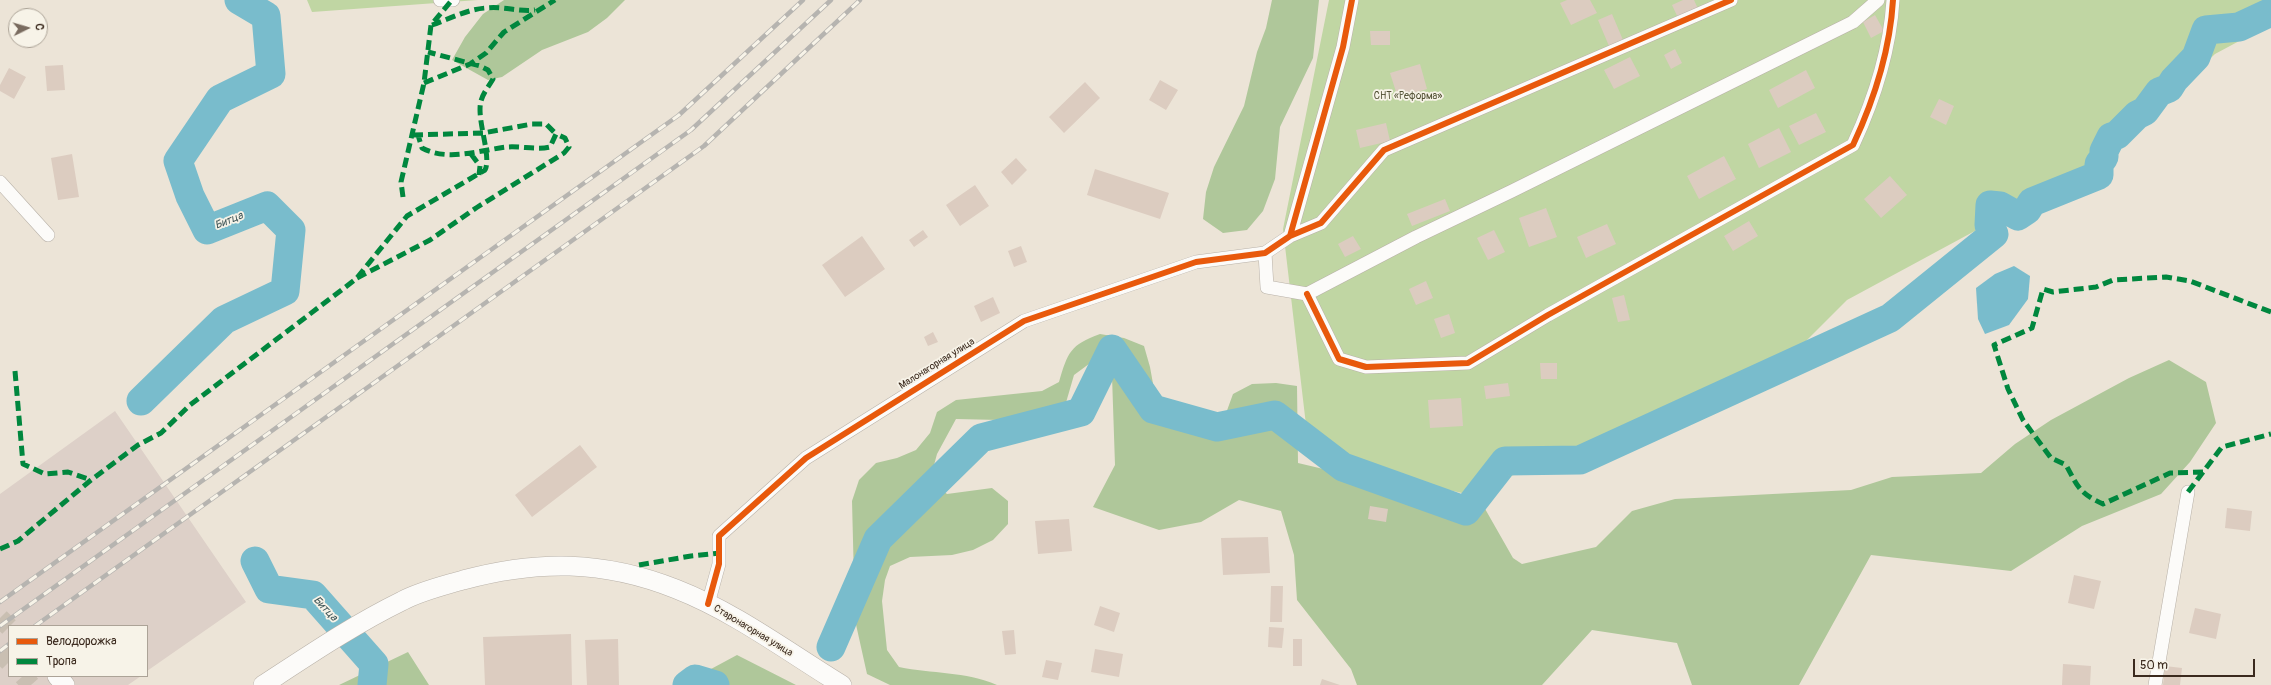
<!DOCTYPE html>
<meta charset="utf-8">
<style>
body{margin:0}
#map{position:relative;width:2271px;height:685px;overflow:hidden;background:#ece4d7;font-family:Pangolin,sans-serif}
canvas{display:block}
.legend{position:absolute;left:8px;top:625px;width:140px;height:52px;box-sizing:border-box;background:#f7f3e8;border:1px solid #aca397;margin:0;padding:5px 7px;list-style:none;font-size:12px;color:#3b2a1e}
.legend li{display:flex;align-items:center;gap:8px;height:20px}
.legend b{width:20px;border:1px solid #aca397}
.north{position:absolute;left:8px;top:8px;width:40px;height:40px;box-sizing:border-box;background:#f7f3e8;border:1px solid #aca397;border-radius:50%;rotate:85deg;font-size:11px;font-weight:700;line-height:16px;text-align:center;color:#3b2a1e}
.north::after{content:'';display:block;margin:auto;width:14px;height:18px;background:#796b5f;clip-path:polygon(50% 0,100% 100%,50% 72%,0 100%)}
.scale{position:absolute;left:2133px;top:659px;width:122px;height:18px;box-sizing:border-box;border:2px solid #3b2a1e;border-top:0;padding-left:5px;font-size:12px;line-height:14px;white-space:nowrap;color:#3b2a1e;-webkit-text-stroke:3px #f7f3e8;paint-order:stroke}
</style>
<div id="map">
<canvas width="2271" height="685"></canvas>
<ul class="legend">
<li><b style="height:5px;background:#e8590c"></b>Велодорожка</li>
<li><b style="height:5px;background:#00873e"></b>Тропа</li>
</ul>
<div class="north">С</div>
<div class="scale">50 m</div>
</div>
<script>
const ctx = document.querySelector('canvas').getContext('2d');
ctx.lineJoin = 'round';
function fill(path, color) { ctx.fillStyle = color; ctx.fill(path, 'evenodd'); }
function trace(path, color, width, dash) { ctx.strokeStyle = color; ctx.lineWidth = width; ctx.lineCap = dash ? 'butt' : 'round'; ctx.setLineDash(dash || []); ctx.stroke(path); }
function write(font, color, halo, rows, align = 'center') {
  ctx.font = font + ' Pangolin,sans-serif'; ctx.lineWidth = 3.5; ctx.setLineDash([]); ctx.textBaseline = 'middle'; ctx.strokeStyle = halo; ctx.fillStyle = color; for (const [text, x, y, turn = 0] of rows) {
    ctx.save(); ctx.translate(x, y); ctx.rotate((+turn || 0) * Math.PI / 180); ctx.textAlign = isNaN(turn) ? turn : align; if (halo) ctx.strokeText(text, 0, 0); ctx.fillText(text, 0, 0); ctx.restore();
  }
}
const industrial = new Path2D(`
 M115,411L246,602L147,671V626H9V676H141L128,685H0V494Z`);
const green = new Path2D(`
 M307,0H478L312,12Z
 M1329,0H2271V24L2215,54L2099,164L1847,300L1756,391L1462,493L1310,459L1283,229Z`);
const forest = new Path2D(`
 M504,0H625L607,18L588,32L542,50L502,77L488,80L452,60L465,37L483,14Z
 M1272,0H1319L1313,58L1280,127L1275,179L1263,211L1247,230L1223,233L1203,219L1206,192L1214,167L1244,106L1257,52L1266,28Z
 M1100,334L1124,338L1144,346L1150,367L1154,389L1166,408L1183,422L1206,428L1225,416L1233,394L1252,384L1276,383L1297,386L1298,463L1484,507L1513,558L1522,564L1596,547L1632,511L1675,499L1851,490L1892,477L1981,473L2015,444L2051,420L2129,378L2169,360L2206,382L2216,423L2190,462L2161,494L2082,526L2011,571L1871,555L1799,685H1692L1677,643L1592,630L1542,685H1357L1351,669L1297,600L1294,555L1281,511L1239,500L1201,522L1159,530L1093,507L1115,465L1112,376L1097,358L1074,375L1065,406L1021,418L1000,420L956,419L937,454L930,480L947,494L992,488L1008,501V524L993,540L973,550L952,555L910,557L890,566L885,580L882,601L887,650L899,667C932,674 965,671 997,685H890L867,674L855,620L852,501L859,480L876,463L897,458L916,450L930,433L937,412L956,400L1042,391L1059,382C1068,352 1070,345 1100,334Z
 M408,652L429,685H339Z
 M737,655L796,685H720L711,669Z`);
const water = new Path2D(`
 M2014,266L2030,276L2028,299L2009,325L1985,334L1978,319L1976,288L1995,274Z`);
const river = new Path2D(`
 M141,401L224,320L285,291L291,230L267,206L207,230L190,196L178,161L220,99L271,74L266,16L239,0
 M255,561L269,589L313,595L374,664L372,685
 M831,647L878,539L981,438L1081,412L1112,349L1153,409L1217,427L1275,415L1343,467L1466,511L1505,461L1580,460L1890,318L1994,234L1989,225L1990,205L2000,206L2018,216L2027,210L2032,202L2099,175V164L2104,157V151L2111,137L2117,135L2137,115L2145,111L2159,92L2169,88L2174,80L2196,57L2206,30L2239,27L2271,12
 M687,685L695,679L715,685`);
const building = new Path2D(`
 M1567,0H1590L1597,13L1571,25L1560,3Z
 M1683,0H1694L1699,11L1679,20L1672,5Z
 M1612,14L1623,40L1609,46L1598,20Z
 M1875,15L1884,31L1871,38L1863,22Z
 M1370,31H1390V45H1371Z
 M1675,49L1682,63L1671,69L1664,55Z
 M1630,57L1640,76L1614,89L1604,70Z
 M1420,64L1427,89L1398,98L1390,73Z
 M63,65L65,90L47,91L45,66Z
 M9,68L26,77L14,99L0,91V85Z
 M1806,70L1815,88L1778,108L1769,90Z
 M1160,80L1178,90L1166,110L1149,100Z
 M1085,82L1100,98L1064,133L1049,117Z
 M1939,99L1954,106L1946,125L1930,117Z
 M1816,113L1826,132L1799,145L1789,126Z
 M1386,123L1390,141L1360,148L1356,130Z
 M1779,128L1791,152L1759,168L1748,144Z
 M72,154L79,197L58,200L51,158Z
 M1724,156L1736,179L1699,199L1687,176Z
 M1016,158L1027,170L1012,185L1001,172Z
 M1095,169L1169,193L1160,219L1087,195Z
 M1890,176L1907,195L1881,218L1864,199Z
 M975,185L989,206L960,226L946,205Z
 M1445,199L1450,211L1412,226L1407,214Z
 M1546,208L1557,237L1529,247L1519,218Z
 M1749,221L1758,236L1733,251L1724,236Z
 M1607,224L1616,244L1586,258L1577,237Z
 M923,230L928,237L914,247L909,240Z
 M1494,230L1505,252L1488,260L1477,238Z
 M862,236L885,269L845,297L822,265Z
 M1353,236L1361,249L1345,257L1338,244Z
 M1021,246L1027,262L1014,267L1008,251Z
 M1426,281L1433,298L1416,305L1409,289Z
 M1624,295L1630,320L1618,322L1612,298Z
 M993,297L1000,313L981,322L974,306Z
 M1449,314L1455,333L1441,338L1434,319Z
 M933,332L938,342L928,346L924,337Z
 M1540,363H1557V379H1541Z
 M1508,383L1510,396L1486,399L1484,386Z
 M1461,398L1463,426L1430,428L1428,400Z
 M580,445L597,467L532,517L515,495Z
 M1370,506L1388,509L1386,522L1368,519Z
 M2227,508L2252,511L2250,531L2225,528Z
 M1069,519L1072,551L1038,554L1035,521Z
 M1268,537L1270,573L1223,575L1221,538Z
 M2074,575L2101,581L2094,609L2068,603Z
 M1271,586H1283L1282,622H1270Z
 M1100,606L1120,613L1114,632L1094,625Z
 M2195,608L2221,614L2216,639L2189,633Z
 M1269,627L1284,628L1282,648L1268,647Z
 M1014,630L1016,654L1005,655L1002,631Z
 M571,634L572,685H485L483,637Z
 M618,639L619,685H587L585,640Z
 M1293,639H1302V666H1293Z
 M1095,649L1123,654L1119,677L1091,672Z
 M1046,660L1062,663L1058,680L1042,677Z
 M2063,664L2091,666L2090,685H2062Z
 M2165,666L2182,668L2180,685H2163Z
 M1322,679L1340,685H1320Z`);
const secondaryTunnel = new Path2D(`
 M0,618L9,627
 M0,653L9,662
 M23,676L31,685`);
const street = new Path2D(`
 M440,0H453
 M0,182L48,235
 M1290,236L1321,223L1384,150L1731,0
 M1265,253L1267,287L1307,294L1416,237L1512,191L1853,22L1878,0
 M1307,294L1339,359L1366,367L1468,363L1548,315L1853,145C1874,100 1890,50 1893,0
 M708,604L719,564V536L806,458L1024,321L1196,262L1265,253L1290,236L1343,47L1352,0
 M2155,685L2188,492`);
const secondary = new Path2D(`
 M57,676L65,685
 M263,685C309,655 353,625 402,601C421,591 443,586 463,580C538,560 603,560 676,589C735,612 788,652 842,685`);
const rail = new Path2D(`
 M0,602L679,115L803,0
 M0,626L691,130L831,0
 M35,626L704,146L860,0
 M0,651L9,644`);
const quiet = new Path2D(`
 M432,25C449,19 468,9 486,8C503,6 519,12 535,10
 M424,83L470,64L486,53L504,32L555,0
 M413,135L483,133L532,124H546L556,134
 M471,154L480,166L479,175
 M403,197L401,182L424,83L431,25L452,0
 M357,278L430,240L476,208L564,153L569,147L565,138L556,134L550,147C537,150 521,146 507,147C480,150 448,162 422,148L418,135
 M15,371L23,464L45,474L68,472L91,480
 M2203,472L2170,473L2103,504C2079,493 2078,487 2066,465L2051,458L2023,420L2008,389L1994,345L2032,328L2043,289L2053,292L2096,287L2113,280L2166,277L2190,281L2271,312
 M2188,492L2222,447L2271,434
 M0,549L18,541L91,480L138,445L161,433L190,405L356,279L407,216L485,170C492,156 476,119 481,101C483,93 489,86 493,79L488,70L480,66L428,52
 M639,565L691,556L720,553`);
const cycleway = new Path2D(`
 M1290,236L1321,223L1384,150L1731,0
 M1307,294L1339,359L1366,367L1468,363L1548,315L1853,145C1874,100 1890,50 1893,0
 M708,604L719,564V536L806,458L1024,321L1196,262L1265,253L1290,236L1343,47L1352,0`);
const parkNames = [
 ["СНТ «Реформа»",1408,96]
];
const streetNames = [
 ["Малонагорная улица",937,364,-32],
 ["Старонагорная улица",753,631,31]
];
const waterNames = [
 ["Битца",229,221,-22],
 ["Битца",325,609,47]
];
fill(industrial, '#ddd0c8');
fill(green, '#c0d6a3');
fill(forest, '#afc79a');
fill(water, '#79bccc');
trace(river, '#79bccc', 29);
fill(building, '#dcccc0');
trace(secondaryTunnel, '#c9bfb2', 19, [19, 10]);
trace(street, '#b8b1a8', 14);
trace(secondary, '#b8b1a8', 20);
trace(street, '#fcfbf9', 13);
trace(secondary, '#fcfbf9', 19);
trace(rail, '#b6b4b0', 4.5);
trace(rail, '#f7f3e8', 3, [9]);
trace(quiet, '#00873e', 5, [10, 5]);
trace(cycleway, '#e8590c', 6);
write('10px', '#535235', '#f7f3e8', parkNames);
write('10px', '#3b2a1e', '#f7f3e8', streetNames);
write('italic 11px', '#405759', '#f7f3e8', waterNames);
</script>
